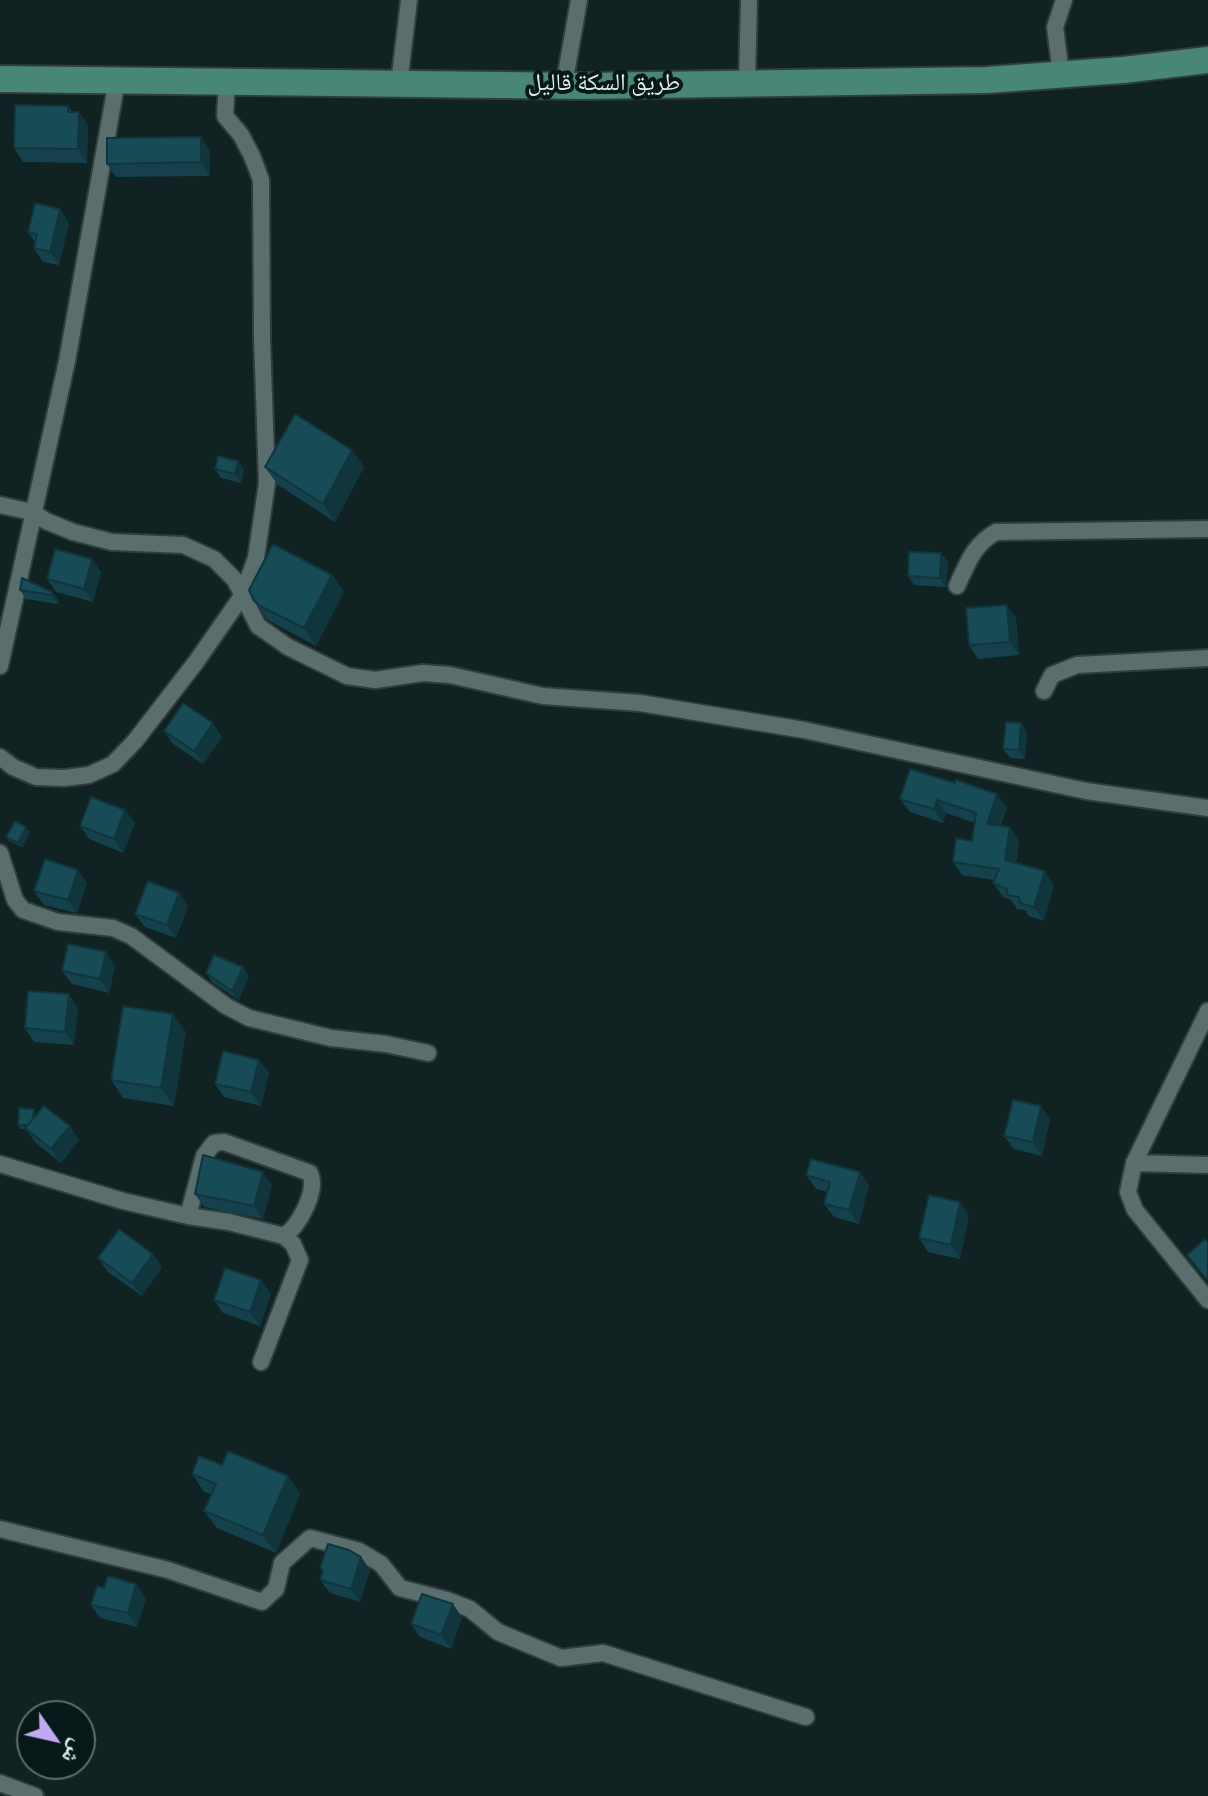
<!DOCTYPE html>
<meta charset="utf-8">
<style>
body{margin:0}
#map{position:relative;width:1208px;height:1796px;overflow:hidden;background:#102221;font-family:"Archivo Narrow","Noto Naskh Arabic",sans-serif}
canvas{display:block}
.north{position:absolute;left:16px;top:1700px;width:80px;height:80px;box-sizing:border-box;background:#061918;border:2px solid #5d6d6c;border-radius:50%;rotate:124deg;font-size:22px;font-weight:700;line-height:32px;text-align:center;color:#e0eceb}
.north::after{content:'';display:block;margin:auto;width:28px;height:36px;background:#c1a8f3;clip-path:polygon(50% 0,100% 100%,50% 72%,0 100%)}
</style>
<div id="map">
<canvas width="1208" height="1796"></canvas>
<div class="north">ش</div>
</div>
<script>
const ctx = document.querySelector('canvas').getContext('2d');
ctx.lineJoin = 'round';
function trace(path, color, width, dash) { ctx.strokeStyle = color; ctx.lineWidth = width; ctx.lineCap = dash ? 'butt' : 'round'; ctx.setLineDash(dash || []); ctx.stroke(path); }
function fill(path, color) { ctx.fillStyle = color; ctx.fill(path, 'evenodd'); }
function write(font, color, halo, rows, align = 'center') {
  ctx.font = font + ' "Archivo Narrow","Noto Naskh Arabic",sans-serif'; ctx.lineWidth = 8; ctx.setLineDash([]); ctx.textBaseline = 'middle'; ctx.strokeStyle = halo; ctx.fillStyle = color; for (const [text, x, y, turn = 0] of rows) {
    ctx.save(); ctx.translate(x, y); ctx.rotate((+turn || 0) * Math.PI / 180); ctx.textAlign = isNaN(turn) ? turn : align; if (halo) ctx.strokeText(text, 0, 0); ctx.fillText(text, 0, 0); ctx.restore();
  }
}
const street = new Path2D(`
 M1061,74L1055,27L1064,0
 M747,83L749,0
 M399,84L409,0
 M564,85L579,0
 M0,505L32,512L46,521L73,532L112,542L183,545L214,559L235,580L258,626L288,647L347,676L375,680L423,673L450,675L543,696L640,703L804,730L1086,791L1208,808
 M957,586C967,564 974,544 996,532L1208,529
 M0,666L67,361L117,80
 M1044,691L1052,675L1077,665L1208,658
 M0,757L13,767L36,777L64,778L89,775L113,764L135,741L196,662L242,596L256,558L267,483L262,338L261,180L252,156L241,135L225,116L227,80
 M0,853L15,900L23,910L58,922L113,928L131,936L226,1006L249,1018L331,1038L386,1044L428,1053
 M1208,1011L1134,1163L1128,1192L1135,1210L1208,1300
 M1134,1163L1208,1165
 M0,1164L123,1201L188,1216L229,1222L284,1236L293,1244L300,1260L261,1362
 M188,1216L204,1156L214,1143L224,1142L310,1173C318,1191 299,1226 284,1236
 M0,1529L168,1570L262,1602L276,1589L282,1563L310,1538L359,1551L381,1564L400,1588L447,1600L470,1609L498,1632L561,1658L603,1653L806,1717
 M0,1783L35,1796`);
const primary = new Path2D(`
 M0,79L584,86L987,80L1123,70L1208,60`);
const wall = new Path2D(`
 M68,106L72,112L88,125L87,163L23,162L14,148Z
 M210,150V176L116,177L107,164Z
 M60,209L69,223L59,265L43,262L34,248L35,242L28,232Z
 M352,450L364,467L335,522L278,485L265,467Z
 M238,461L244,470L241,483L221,478L215,469Z
 M941,553L948,562L946,587L914,585L908,576Z
 M101,572L93,602L56,592L47,579Z
 M332,575L344,592L316,646L275,624L267,619L254,601Z
 M20,590L52,592L59,601L58,604L26,599Z
 M1016,618L1019,655L978,659L969,645Z
 M1021,723L1027,732L1025,759L1010,758L1003,749Z
 M164,731L222,737L203,764L173,744Z
 M955,783L997,794L1007,808L1000,826L1019,841L1016,863L1054,885L1044,921L1029,916L1025,910L1017,909L1011,900L1003,897L993,883L994,880L962,875L953,862L972,841L975,823L946,813L943,823L910,812L900,799Z
 M125,810L135,823L123,853L89,839L80,826Z
 M30,832L22,847L9,841L6,837Z
 M87,883L77,913L44,905L34,891Z
 M179,893L188,906L176,938L145,927L135,914Z
 M106,952L115,966L109,993L72,984L62,971Z
 M206,973L249,976L239,1000L212,982Z
 M78,1008L74,1045L34,1042L25,1028Z
 M186,1032L174,1106L123,1098L111,1080Z
 M259,1060L269,1073L261,1106L224,1097L215,1084Z
 M37,1114L79,1140L61,1163L35,1142L26,1129H21L18,1125Z
 M1050,1119L1042,1156L1014,1149L1004,1136Z
 M806,1175L869,1185L859,1224L834,1217L824,1204L828,1192L816,1189Z
 M272,1185L263,1219L204,1207L195,1194Z
 M969,1215L960,1259L928,1252L919,1238Z
 M153,1254L162,1267L142,1296L108,1272L98,1258Z
 M261,1280L271,1294L260,1326L223,1313L214,1300Z
 M222,1465L288,1476L300,1494L276,1553L217,1528L204,1511L211,1494L204,1492L192,1474Z
 M361,1557L370,1570L360,1602L330,1593L320,1580Z
 M146,1598L137,1627L100,1618L91,1605Z
 M453,1604L462,1618L451,1649L420,1637L411,1624Z`);
const shadedWall = new Path2D(`
 M79,112L88,125L87,163L78,149Z
 M201,137L210,150V176L201,162Z
 M60,209L69,223L59,265L50,252Z
 M352,450L364,467L335,522L323,504Z
 M238,461L244,470L241,483L235,474Z
 M941,553L948,562L946,587L940,578Z
 M92,559L101,572L93,602L84,589Z
 M332,575L344,592L316,646L304,628Z
 M52,592L59,601L58,604L51,595Z
 M1007,605L1016,618L1019,655L1010,642Z
 M213,723L222,737L203,764L194,751Z
 M1021,723L1027,732L1025,759L1019,750Z
 M997,794L1007,808L997,837L987,824Z
 M937,800L946,813L943,823L934,809Z
 M125,810L135,823L123,853L114,839Z
 M26,827L30,832L22,847L18,843Z
 M1010,827L1019,841L1014,873L1005,860Z
 M78,870L87,883L77,913L68,900Z
 M1045,871L1054,885L1044,921L1034,907Z
 M179,893L188,906L176,938L167,925Z
 M106,952L115,966L109,993L100,979Z
 M243,967L249,976L239,1000L232,991Z
 M69,994L78,1008L74,1045L65,1032Z
 M173,1014L186,1032L174,1106L161,1088Z
 M259,1060L269,1073L261,1106L251,1092Z
 M1041,1106L1050,1119L1042,1156L1033,1142Z
 M70,1126L79,1140L61,1163L51,1149Z
 M263,1172L272,1185L263,1219L254,1206Z
 M860,1172L869,1185L859,1224L849,1210Z
 M960,1202L969,1215L960,1259L951,1245Z
 M153,1254L162,1267L142,1296L132,1283Z
 M261,1280L271,1294L260,1326L250,1312Z
 M288,1476L300,1494L276,1553L263,1535Z
 M361,1557L370,1570L360,1602L351,1589Z
 M136,1584L146,1598L137,1627L128,1613Z
 M453,1604L462,1618L451,1649L441,1635Z`);
const building = new Path2D(`
 M15,105L68,106V112H79L78,149L14,148Z
 M201,137V162L107,164V138Z
 M35,203L60,209L50,252L34,248L37,234L28,232Z
 M295,414L352,450L323,504L265,467Z
 M218,456L238,461L235,474L215,469Z
 M273,544L332,575L304,628L262,607L254,601L249,590Z
 M55,549L92,559L84,589L47,579Z
 M909,552L941,553L940,578L908,576Z
 M22,578L52,592L51,595L20,590Z
 M1007,605L1010,642L969,645L966,608Z
 M183,703L213,723L194,751L164,731Z
 M1006,722L1021,723L1019,750L1003,749Z
 M910,769L955,783L956,780L997,794L987,824L1010,827L1005,860L1045,871L1034,907L1020,903L1019,897L1007,895V889L993,883L999,869L953,862L956,838L972,841L976,813L937,800L934,809L900,799Z
 M91,797L125,810L114,839L80,826Z
 M15,821L26,827L18,843L6,837Z
 M45,859L78,870L68,900L34,891Z
 M148,881L179,893L167,925L135,914Z
 M68,944L106,952L100,979L62,971Z
 M214,955L243,967L232,991L206,973Z
 M28,991L69,994L65,1032L25,1028Z
 M123,1006L173,1014L161,1088L111,1080Z
 M223,1051L259,1060L251,1092L215,1084Z
 M1013,1100L1041,1106L1033,1142L1004,1136Z
 M44,1106L70,1126L51,1149L25,1128Z
 M19,1108L34,1109L33,1118L28,1125H18Z
 M203,1155L263,1172L254,1206L195,1194Z
 M811,1159L860,1172L849,1210L824,1204L830,1182L806,1175Z
 M929,1195L960,1202L951,1245L919,1238Z
 M119,1229L153,1254L132,1283L98,1258Z
 M1205,1239L1208,1243V1279L1207,1280L1187,1255Z
 M225,1268L261,1280L250,1312L214,1300Z
 M228,1451L288,1476L263,1535L204,1511L216,1484L192,1474L199,1456L222,1465Z
 M328,1544L349,1550L361,1557L351,1589L320,1580L323,1571L320,1568Z
 M108,1576L136,1584L128,1613L91,1605L97,1586L104,1588Z
 M422,1594L453,1604L441,1635L411,1624Z`);
const streetNames = [
 ["طريق السكة قاليل",604,84]
];
trace(street, '#313d3c', 20);
trace(primary, '#313d3c', 30);
trace(street, '#596e6d', 16);
trace(primary, '#488675', 26);
fill(wall, '#14414b');
fill(shadedWall, '#10353d');
fill(building, '#174c57');
trace(building, '#10353d', 2);
write('24px', '#e0eceb', '#061918', streetNames);
</script>
